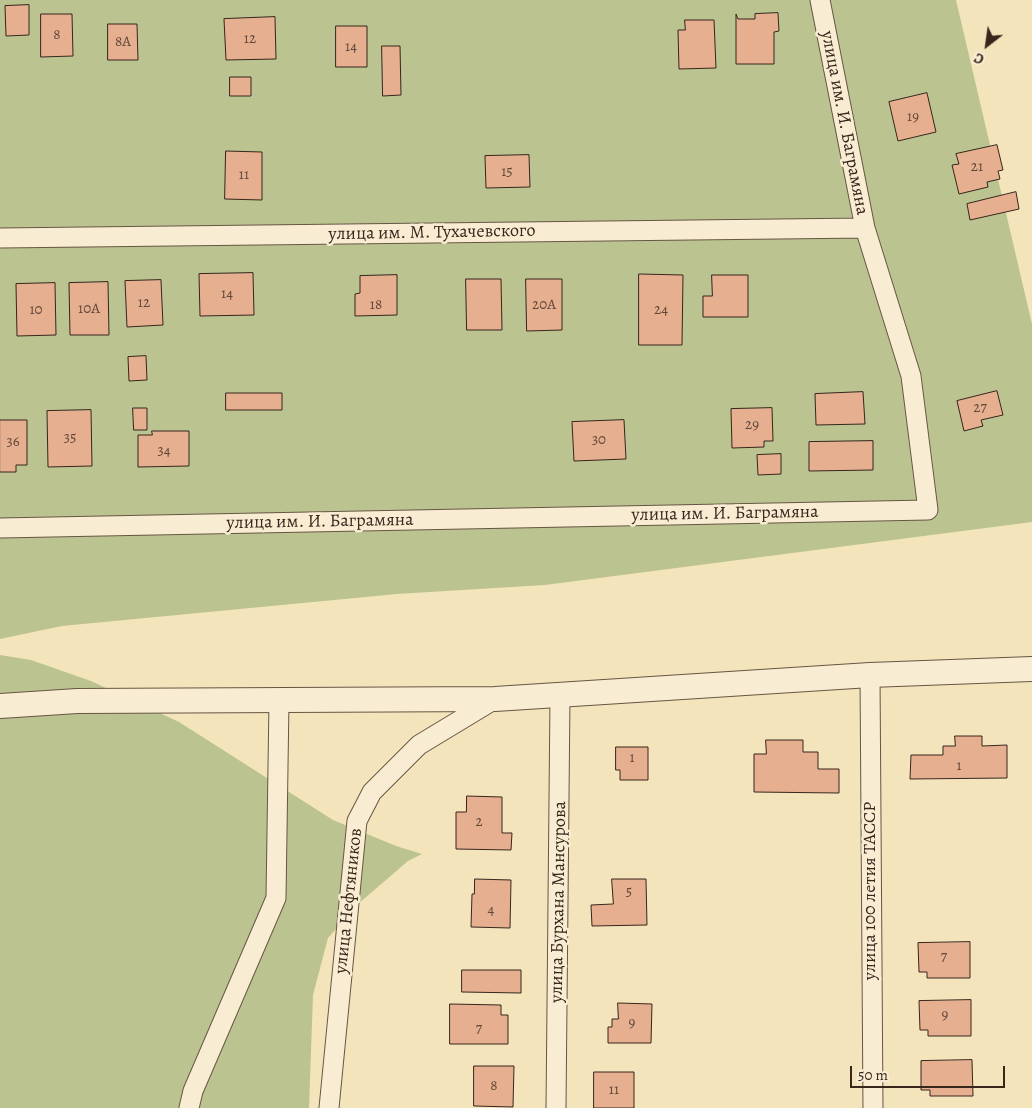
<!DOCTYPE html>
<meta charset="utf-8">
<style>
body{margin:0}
#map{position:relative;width:1032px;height:1108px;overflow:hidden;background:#f4e4bb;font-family:Alegreya,serif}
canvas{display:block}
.north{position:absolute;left:962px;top:20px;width:50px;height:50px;-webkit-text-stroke:4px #f8edd3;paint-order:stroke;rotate:210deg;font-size:14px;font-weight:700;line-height:20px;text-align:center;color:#38251c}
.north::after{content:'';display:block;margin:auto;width:18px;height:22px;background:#38251c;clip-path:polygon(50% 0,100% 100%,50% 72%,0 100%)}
.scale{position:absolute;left:850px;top:1066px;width:155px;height:22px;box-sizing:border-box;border:2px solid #38251c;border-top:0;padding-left:6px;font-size:15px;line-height:18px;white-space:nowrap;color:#38251c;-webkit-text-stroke:4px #f8edd3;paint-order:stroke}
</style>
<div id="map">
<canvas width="1032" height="1108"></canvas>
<div class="north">С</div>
<div class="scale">50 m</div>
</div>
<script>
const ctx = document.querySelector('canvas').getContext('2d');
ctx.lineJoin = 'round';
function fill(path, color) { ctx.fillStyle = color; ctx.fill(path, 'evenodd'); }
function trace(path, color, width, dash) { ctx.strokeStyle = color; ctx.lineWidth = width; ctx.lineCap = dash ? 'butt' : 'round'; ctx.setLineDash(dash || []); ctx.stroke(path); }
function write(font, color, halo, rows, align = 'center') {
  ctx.font = font + ' Alegreya,serif'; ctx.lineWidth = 5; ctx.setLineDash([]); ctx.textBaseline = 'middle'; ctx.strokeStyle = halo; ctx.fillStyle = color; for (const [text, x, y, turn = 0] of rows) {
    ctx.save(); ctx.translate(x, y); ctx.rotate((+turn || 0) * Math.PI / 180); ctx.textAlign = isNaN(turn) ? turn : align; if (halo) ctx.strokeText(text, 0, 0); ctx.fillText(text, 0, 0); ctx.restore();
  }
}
const green = new Path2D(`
 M0,0H956L1032,324V522L545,585L397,594L62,626L0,639Z
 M0,655L31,660L91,681L179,722L333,820L396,846L422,854L408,861L358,904L328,938L313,995L309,1108H0Z`);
const building = new Path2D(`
 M29,5V35L6,36L5,6Z
 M778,13L779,31L774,32V64H736V14L738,19H755V14Z
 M41,14H72L73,56L41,57Z
 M275,17L276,59L226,60L224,19Z
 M685,20H714L716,68L679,69L678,30H685Z
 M108,24H137L138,60H108Z
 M336,26H367V67H336Z
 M382,46H400L401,95L383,96Z
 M230,77H251V96H230Z
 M927,93L936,132L898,141L889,102Z
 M997,145L1003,170L998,171L1000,179L987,182L988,187L959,194L952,165L959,164L956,154Z
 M226,151L262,152V200L225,199Z
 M529,155L530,187L486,188L485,156Z
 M1016,192L1019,209L970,220L967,204Z
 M253,273L254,315L200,316L199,274Z
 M639,274L683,275L682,345H639Z
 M397,275V315L355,316V294L360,293V276Z
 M712,275H748V317H703V296H712Z
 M466,279H501L502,330H467Z
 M526,279H562V330L527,331Z
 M161,280L163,325L127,327L125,281Z
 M108,282L109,335H70L69,283Z
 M55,283L56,335L17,336L16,284Z
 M146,356L147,380L129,381L128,357Z
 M997,391L1003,415L981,420L983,426L964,431L957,401Z
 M863,392L865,424L816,425L815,394Z
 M226,393H282V410H226Z
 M133,408H147V430H134Z
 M772,408L773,441H764V447L732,448L731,409Z
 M91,410L92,466L48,467L47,411Z
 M0,420H27V465H16V472H0Z
 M624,420L626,459L574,461L572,422Z
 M152,431H189V466L138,467V435H152Z
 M873,441V470L809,471V442Z
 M781,454V474L758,475L757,455Z
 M955,736H982V746L1007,745V778L910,779L911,755H943V746H955Z
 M766,740H803V752H818V769H839V793L754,792V754H766Z
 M616,747H648V780H620V770H616Z
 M467,796L502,797V833H512L511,850L456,849V812H466Z
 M475,879L511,880L510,928L471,927L472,894H474Z
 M612,879H646L647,925L592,926L591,905L613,904Z
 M970,942V978H927V972H919L918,943Z
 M462,970H521V993L462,992Z
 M971,1000V1036H928V1030H920L919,1001Z
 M618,1003L652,1004L651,1043H608V1027H612V1019H618Z
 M450,1004L501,1005V1015H508V1044H450Z
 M972,1060L973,1096H930V1090H921V1061Z
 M474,1066H514L513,1107L474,1106Z
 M594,1072H634V1108H594Z`);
const minor = new Path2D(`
 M0,238L865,228
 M0,528L928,510L911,376L865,228L820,0
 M870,675L873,1108
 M189,1108L193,1091L276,898L279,701
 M329,1108L357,821L372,792L419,745L495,699
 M556,1108L560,696`);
const tertiary = new Path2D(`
 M0,706L77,701L495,699L870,675L1032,669`);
const numberNames = [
 ["8",57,35],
 ["12",250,39],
 ["8А",123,42],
 ["14",351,47],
 ["19",913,117],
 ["21",977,167],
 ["15",507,172],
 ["11",244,175],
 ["14",227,294],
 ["12",144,303],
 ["18",376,305],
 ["20А",544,305],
 ["10А",89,309],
 ["10",36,310],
 ["24",661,310],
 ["27",980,408],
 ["29",752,425],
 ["35",70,438],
 ["30",599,440],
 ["36",13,442],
 ["34",164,451],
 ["1",632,758],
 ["1",959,766],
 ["2",479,822],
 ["5",629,892],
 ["4",491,910],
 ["7",944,957],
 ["9",945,1015],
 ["9",632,1023],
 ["7",479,1029],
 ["8",494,1086],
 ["11",614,1090]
];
const streetNames = [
 ["улица им. И. Баграмяна",844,123,79],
 ["улица им. М. Тухачевского",432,233,-1],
 ["улица им. И. Баграмяна",725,514,-1],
 ["улица им. И. Баграмяна",320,522,-1],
 ["улица 100 летия ТАССР",871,891,-90],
 ["улица Нефтяников",349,901,-84],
 ["улица Бурхана Мансурова",559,902,-89]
];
fill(green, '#bbc490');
fill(building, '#e5af90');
trace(building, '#38251c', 1);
trace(minor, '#675544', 21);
trace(tertiary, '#675544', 26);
trace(minor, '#f8edd3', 19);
trace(tertiary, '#f8edd3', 24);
write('15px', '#634839', null, numberNames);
write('18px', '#38251c', '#f8edd3', streetNames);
</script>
